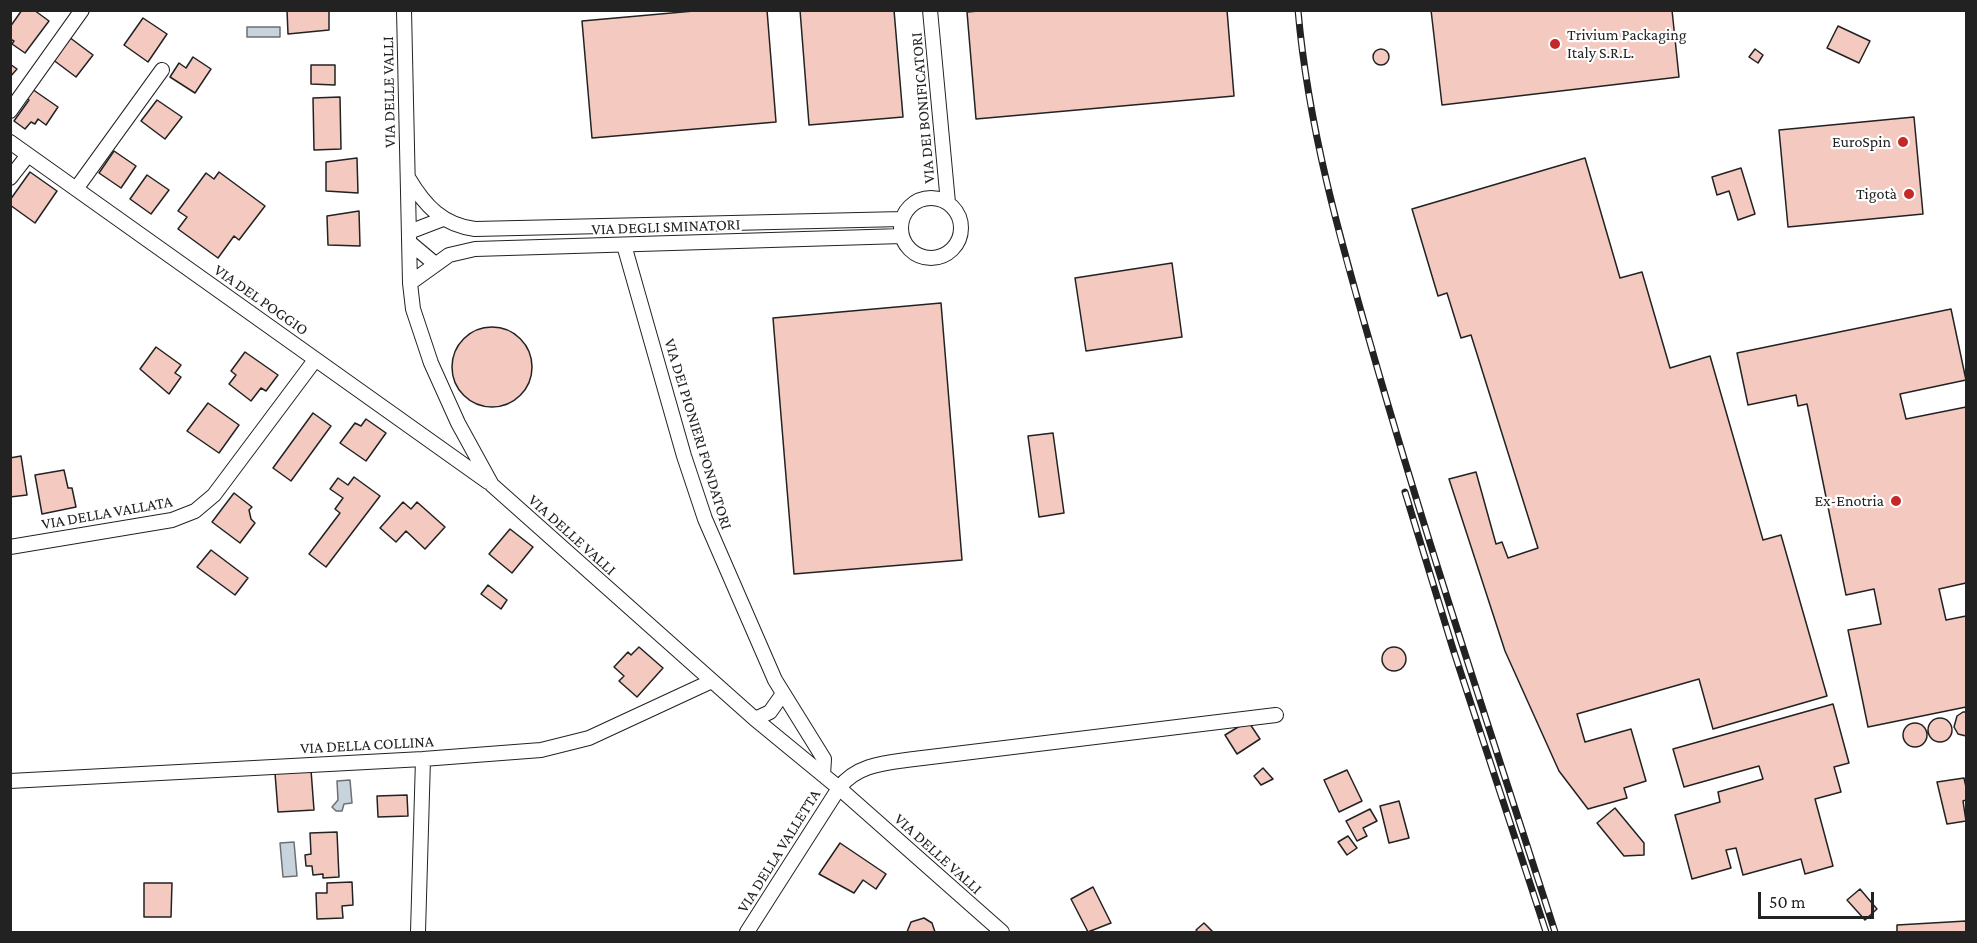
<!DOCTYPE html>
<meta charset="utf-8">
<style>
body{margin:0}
#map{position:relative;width:1977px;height:943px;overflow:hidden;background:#fff;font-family:"Crimson Pro",serif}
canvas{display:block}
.frame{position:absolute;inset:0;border:12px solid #222;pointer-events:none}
.scale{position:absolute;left:1758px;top:892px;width:116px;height:27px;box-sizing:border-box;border:3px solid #222;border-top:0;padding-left:8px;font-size:18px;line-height:21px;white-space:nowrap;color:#222;-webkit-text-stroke:4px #fff;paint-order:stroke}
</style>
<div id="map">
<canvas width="1977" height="943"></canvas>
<div class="frame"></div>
<div class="scale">50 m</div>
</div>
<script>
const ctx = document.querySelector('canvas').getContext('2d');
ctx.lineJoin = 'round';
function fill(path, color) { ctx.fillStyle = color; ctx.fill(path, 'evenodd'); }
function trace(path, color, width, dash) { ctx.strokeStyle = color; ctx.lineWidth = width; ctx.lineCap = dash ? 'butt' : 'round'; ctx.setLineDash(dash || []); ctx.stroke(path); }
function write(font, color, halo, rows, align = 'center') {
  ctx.font = font + ' "Crimson Pro",serif'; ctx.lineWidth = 4.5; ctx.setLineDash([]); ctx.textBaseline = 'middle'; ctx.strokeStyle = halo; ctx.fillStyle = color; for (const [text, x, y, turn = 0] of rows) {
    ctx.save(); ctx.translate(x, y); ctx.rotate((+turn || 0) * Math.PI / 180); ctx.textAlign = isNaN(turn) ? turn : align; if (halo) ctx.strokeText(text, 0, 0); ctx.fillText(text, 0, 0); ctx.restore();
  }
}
const water = new Path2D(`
 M247,27H280V37H247Z
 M350,780L352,803L344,804L342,811H336L332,807L338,800L337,781Z
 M294,842L297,876L283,877L280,843Z`);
const building = new Path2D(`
 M22,10H34L49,21L25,53L12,44L14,41L10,39V27Z
 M287,10H329V30L288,34Z
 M705,10H767L776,122L592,138L582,21Z
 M800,10H894L903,117L809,125Z
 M990,10H1227L1234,96L976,119L967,12Z
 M1431,10H1672L1679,77L1442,105Z
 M143,18L167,34L148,62L124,45Z
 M1838,26L1870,41L1859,63L1827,48Z
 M69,37L93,55L76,77L52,59Z
 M1373 57a8 8 0 1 1 16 0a8 8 0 1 1-16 0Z
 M1755,49L1763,55L1758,63L1749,57Z
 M193,57L211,69L195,93L170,77L179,63L186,68Z
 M10,64L17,69L10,77Z
 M311,65H335V85L311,84Z
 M32,89L58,107L46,125L38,119L35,124L31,122L25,129L14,121L29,100L26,98Z
 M340,97L341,149L314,150L313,98Z
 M157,100L182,117L165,139L141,121Z
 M1914,117L1923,214L1788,227L1779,130Z
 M114,151L136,166L121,188L99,173Z
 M357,158L358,193L326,191V162Z
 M1585,158L1620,278L1642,272L1670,368L1710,356L1763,540L1781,535L1827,696L1713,729L1699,679L1577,714L1585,742L1631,729L1646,781L1624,788L1627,798L1588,809L1559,771L1505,651L1449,479L1476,472L1496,544L1502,542L1508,558L1538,548L1471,335L1461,338L1447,293L1438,296L1412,209Z
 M1741,168L1755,214L1738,220L1729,191L1717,195L1712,177Z
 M30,172L57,191L35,223L10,205V200Z
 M219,172L265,206L239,240L234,236L218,258L178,229L187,217L178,211L206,173L214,179Z
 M147,175L169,190L151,214L130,199Z
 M359,211L360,246L328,245L327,216Z
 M1172,263L1182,337L1086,351L1075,278Z
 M941,303L962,560L794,574L773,318Z
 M1951,309L1966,380L1900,394L1906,419L1966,407V583L1939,589L1946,620L1966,616V707L1868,727L1848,630L1881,624L1874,589L1846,595L1807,404L1798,406L1796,395L1748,405L1737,353Z
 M452 367a40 40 0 1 1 80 0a40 40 0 1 1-80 0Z
 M156,347L181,365L175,373L181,377L169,394L140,369Z
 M245,352L278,375L266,391L261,388L251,401L229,384L236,375L231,371Z
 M208,403L239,425L219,453L187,431Z
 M313,413L331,426L291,481L273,468Z
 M366,419L386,433L366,461L340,443L355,423L361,426Z
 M1053,433L1064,513L1039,517L1028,436Z
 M21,456L27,495L10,497V458Z
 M64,470L68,488H72L76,507L42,514L35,475Z
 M354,477L380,496L326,567L309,554L340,513L335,509L343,498L330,489L338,478L348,485Z
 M234,493L252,507L249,510L251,519L255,523L240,543L212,522Z
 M403,502L411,509L417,502L445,527L425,549L406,531L396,542L380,528Z
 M510,529L533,547L512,573L489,554Z
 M211,550L248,578L235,595L197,567Z
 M488,585L507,600L501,609L481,594Z
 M1382 659a12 12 0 1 1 24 0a12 12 0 1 1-24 0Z
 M639,647L663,668L637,697L619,681L624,676L614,667L628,652L631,655Z
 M1833,704L1849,763L1834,767L1841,792L1815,799L1833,866L1805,874L1801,859L1743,875L1736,848L1726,850L1731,868L1692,879L1675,815L1720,802L1718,792L1763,779L1759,766L1684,787L1673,749Z
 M1963,712H1966V736L1958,734L1954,727L1957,716Z
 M1928 730a12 12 0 1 1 24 0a12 12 0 1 1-24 0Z
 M1248,721L1260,739L1237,754L1225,735Z
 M1903 735a12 12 0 1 1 24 0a12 12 0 1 1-24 0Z
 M1263,768L1273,779L1261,785L1254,776Z
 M311,770L314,810L278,812L275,773Z
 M1347,770L1362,801L1339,812L1324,780Z
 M1964,778L1966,787V800L1963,801L1966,821L1947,824L1937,782Z
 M407,795L408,816L378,817L377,796Z
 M1399,801L1409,838L1389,843L1380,806Z
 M1615,808L1644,843V855L1624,856L1597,823Z
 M1370,809L1377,821L1363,828L1367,836L1357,841L1346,821Z
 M337,832L339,877L323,878V874L313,875L312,866H306L305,855L311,854L310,833Z
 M1348,836L1357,848L1347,855L1338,842Z
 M840,843L886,874L876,889L863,880L854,893L819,874Z
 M352,882L353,905L342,906L343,918L317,919L316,893H327V883Z
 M144,883H172L171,917H144Z
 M1093,887L1111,923L1088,932L1071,899Z
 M1860,889L1877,909L1865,920L1847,900Z
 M924,918L932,923L935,932H907L911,922Z
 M1966,921V932H1897V925Z
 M1204,923L1213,932H1198L1196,930Z`);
const minor = new Path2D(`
 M404,10L410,283L413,309L431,363L458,423L492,485L755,719L839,788L1002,932
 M930,10L948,203
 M10,111L82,10
 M10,142L488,482
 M10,178L28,155
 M409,179C425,206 443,225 475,229L902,219
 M76,189L162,70
 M901 228a30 30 0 1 1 60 0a30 30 0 1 1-60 0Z
 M409,232L443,219
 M409,242L434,263
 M624,245L684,456L705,519L775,680L824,759L823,775
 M410,283L449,255L475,249L902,236
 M10,547L172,520L195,511L214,495L315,360
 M755,719L770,712L782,695
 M10,781L423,759L541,750L589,738L712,681
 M418,932L423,759
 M747,932L839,788C857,764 886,763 914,759L1276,715`);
const rail = new Path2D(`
 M1298,10C1309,138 1346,259 1381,381C1435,566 1496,749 1555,932
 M1405,492L1453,649L1546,932`);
const markers = [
 [1555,44,6,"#c62828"],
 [1903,142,6,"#c62828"],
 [1909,194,6,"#c62828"],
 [1896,501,6,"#c62828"]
];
const poiNames = [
 ["Trivium Packaging",1567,35,"left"],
 ["Italy S.R.L.",1567,53,"left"],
 ["EuroSpin",1891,142],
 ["Tigotà",1897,194],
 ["Ex-Enotria",1884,501]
];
const streetNames = [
 ["VIA DELLE VALLI",389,92,-91],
 ["VIA DEI BONIFICATORI",923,108,-95],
 ["VIA DEGLI SMINATORI",666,227,-2],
 ["VIA DEL POGGIO",261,300,35],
 ["VIA DEI PIONIERI FONDATORI",698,434,73],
 ["VIA DELLA VALLATA",107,513,-10],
 ["VIA DELLE VALLI",572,535,42],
 ["VIA DELLA COLLINA",367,745,-3],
 ["VIA DELLA VALLETTA",779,851,-58],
 ["VIA DELLE VALLI",938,854,42]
];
fill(water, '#c7d3dd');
trace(water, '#6f6f6f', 1.5);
fill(building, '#f3c9c0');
trace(building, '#222', 1.5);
trace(minor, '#222', 16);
trace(minor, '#fff', 14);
trace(rail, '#222', 7);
trace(rail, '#fff', 4.5, [14]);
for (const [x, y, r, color] of markers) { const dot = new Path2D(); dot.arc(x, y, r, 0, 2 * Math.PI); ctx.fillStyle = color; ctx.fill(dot); trace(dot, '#fff', 2); }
write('16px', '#222', '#fff', poiNames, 'right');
write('16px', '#222', '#fff', streetNames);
</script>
